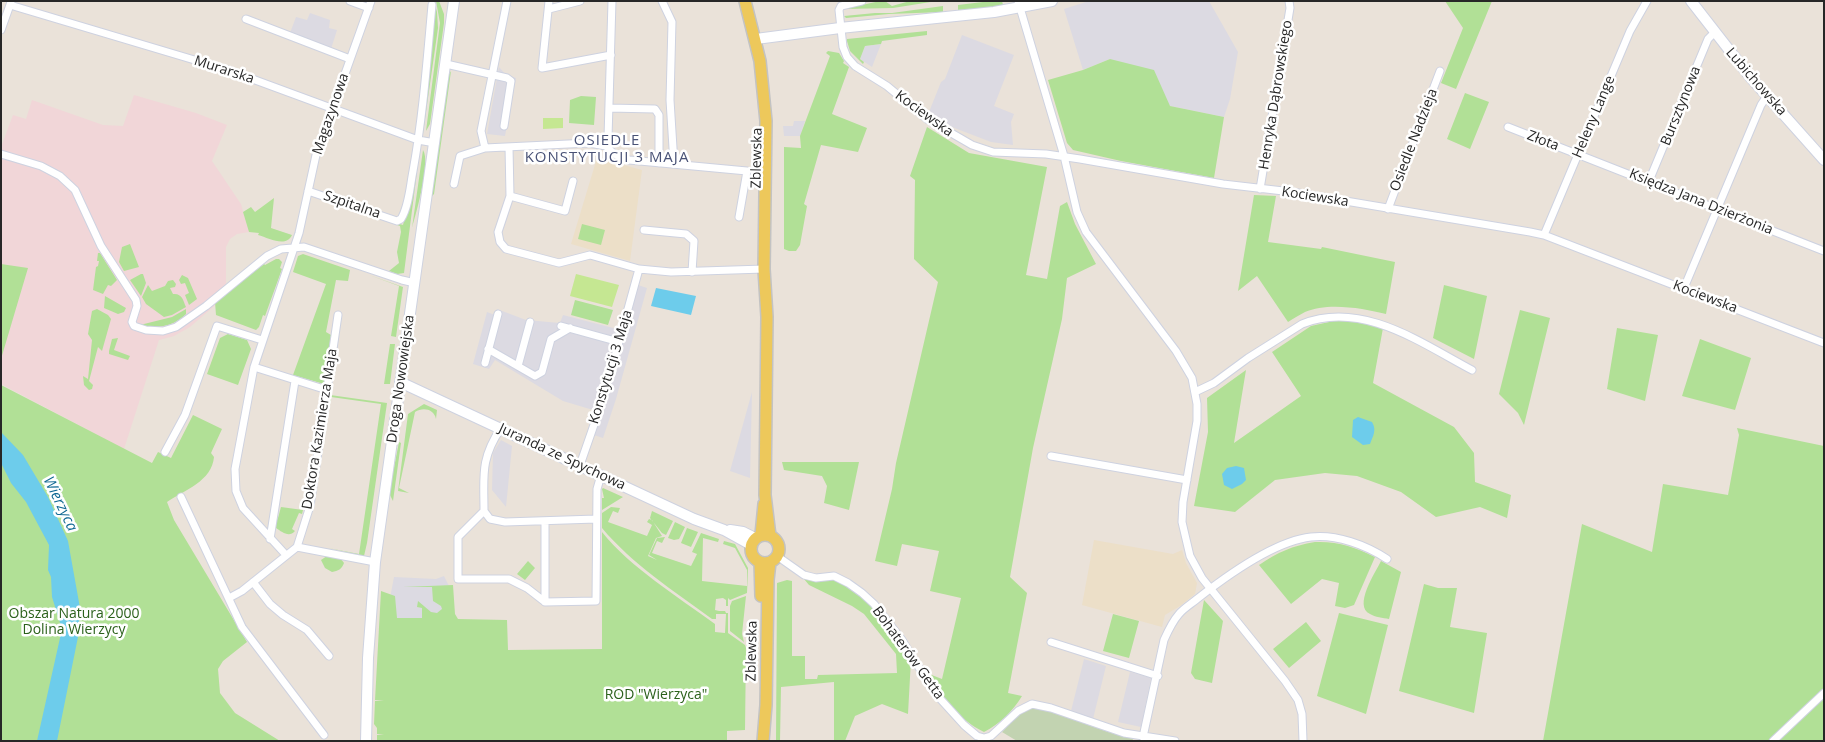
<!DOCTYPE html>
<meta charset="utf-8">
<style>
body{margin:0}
#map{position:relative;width:1825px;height:742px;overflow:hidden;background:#eae2d9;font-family:"Open Sans",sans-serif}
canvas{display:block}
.frame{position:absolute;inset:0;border:2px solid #272727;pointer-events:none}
</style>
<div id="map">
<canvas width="1825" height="742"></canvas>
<div class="frame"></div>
</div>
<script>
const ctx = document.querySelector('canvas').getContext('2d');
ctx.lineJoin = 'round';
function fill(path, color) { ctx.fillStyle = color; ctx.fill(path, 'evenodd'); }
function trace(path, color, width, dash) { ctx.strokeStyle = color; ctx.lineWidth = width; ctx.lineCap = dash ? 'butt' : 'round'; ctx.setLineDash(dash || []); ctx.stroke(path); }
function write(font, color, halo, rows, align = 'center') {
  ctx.font = font + ' "Open Sans",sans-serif'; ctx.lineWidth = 5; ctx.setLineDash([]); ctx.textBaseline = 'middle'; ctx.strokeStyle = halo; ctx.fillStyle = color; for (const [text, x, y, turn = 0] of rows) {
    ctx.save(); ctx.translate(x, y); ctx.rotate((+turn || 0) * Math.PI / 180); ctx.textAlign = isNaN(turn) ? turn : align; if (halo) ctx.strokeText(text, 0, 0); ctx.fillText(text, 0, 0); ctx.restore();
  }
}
const industrial = new Path2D(`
 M1089,1H1209L1238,52L1230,99L1224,117L1170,106L1110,59L1083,70L1064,9Z
 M310,13L330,20L329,28L337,30L331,49L290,33L296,17L307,20Z
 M962,35L1014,55L994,106L1014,114L1011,122L1013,145L991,142L952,127L929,112L941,82L945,79Z
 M881,44L872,67L860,59L865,46Z
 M499,67L506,75L516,78L505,136L487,134Z
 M794,121H805L800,136H784L783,126H793Z
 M638,285L647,288L616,399L603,438L594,435L607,397Z
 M497,309L526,320L560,323L563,315L617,329L593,410L563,401L495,360L489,369L473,364L487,312L495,315Z
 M752,392L750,478L730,471Z
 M501,440L512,446L506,507L492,490L493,453Z
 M444,576L449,586L450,619H386L394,577L436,579Z
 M1084,659L1106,666L1093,719L1071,711Z
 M1130,672L1151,678L1141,727L1118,722Z`);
const education = new Path2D(`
 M597,158L642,170L630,261L571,244Z
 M1094,540L1173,554L1182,550L1186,563L1197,583L1195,594L1180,606L1165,615L1162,627L1082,605Z`);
const medical = new Path2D(`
 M134,95L196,113L227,125L212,161L241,204L249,232L237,234L230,239L226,247V296L190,327L174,336L159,340L124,449L1,384V147L13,115L26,119L32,100L103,125L123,126Z`);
const green = new Path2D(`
 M434,1L437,12L438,28L423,133H420L431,37L433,33Z
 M436,1H439L444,14V23L430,124L426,131L440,23Z
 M880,1H885L892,6L910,1H937L893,8L844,9Z
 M991,1H1002L1003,5L1002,7L958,10V5Z
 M1445,1H1492L1456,89L1441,83L1463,28Z
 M943,6V12L889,14L846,18L844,16L875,13H892Z
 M927,31V35L882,41L881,44L865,46L860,59L864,62L863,64L850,51L847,41V39Z
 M828,51L839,53L844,61L843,63L849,67L832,114L867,128L858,152L821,145L804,204L807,206L800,245L796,251H789L784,249V147L801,148L800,136L830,56L826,53Z
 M1110,59L1154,70L1170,106L1224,117L1214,178L1121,161L1073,150L1067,143L1048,80L1083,70Z
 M451,71L434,194L431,197L448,76Z
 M1465,93L1489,102L1470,149L1447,139Z
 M581,96L596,97L594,125L569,123L570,100Z
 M927,127L969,153L1047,167L1026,275L1047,279L1060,206L1067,202L1075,224L1096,264L1067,278L1062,319L1033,448L1010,577L1027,593L1008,693L1022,696C1013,711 1000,724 984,732C959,720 940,695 924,672L942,679L961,598L930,591L939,551L902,544L897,566L875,561L892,489L896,463L938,282L914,259L915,180L910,176Z
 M420,148L404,273L397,274L389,271L399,263L397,252L401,232L400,226L397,225V223L403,225L410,197Z
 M423,150C431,162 416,213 412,228Z
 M1254,195L1276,196L1268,242L1321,249L1322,247L1395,262L1386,314C1363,308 1327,302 1305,312C1299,315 1293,319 1288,322L1257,276L1238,291Z
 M274,198L271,228L292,235C286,248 269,238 258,235L259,233L249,232L243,212L251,207L255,212Z
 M582,224L605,230L601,245L578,239Z
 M130,244L139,267L124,271L119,262L122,247Z
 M98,253H100L117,280L111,286L108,285L103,294L93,290L96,267L98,266L99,261H97Z
 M303,254L350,270L348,281L336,280L326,332L331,335L324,384L293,375L326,284L293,272L298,256Z
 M276,259H279L282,262L280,268L282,269L265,316L263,315L259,327L256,330L216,315L215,302L264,264L265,265Z
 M1,264L28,268L1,359Z
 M141,274H143L146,283L141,296L130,280Z
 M182,275L188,278L197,299L189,305L185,295L189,293L185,283L181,284L179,280Z
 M369,275L403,287L396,337L391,336L399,286Z
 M173,280L176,284L175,287L170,288L173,294C182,293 183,300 186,307L172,315L164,317L146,304L142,297L148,285L152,291L165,286L168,281Z
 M1444,285L1487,296L1474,359L1433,338Z
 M105,296L126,308L124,312L118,314L104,308Z
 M575,300L613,310L608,325L571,315Z
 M97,309L108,315L111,319L102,351L98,347L89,381L93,385L92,389L89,390L84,385L83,376L88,379L92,340L88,334L92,311Z
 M186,309V314C174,327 156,329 140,325L172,317Z
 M1520,310L1550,318L1524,425L1518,413L1499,394Z
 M1338,320L1363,321L1383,328L1373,383L1454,427L1474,453L1475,482L1511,495L1507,518L1480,507L1436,517L1401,492L1357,476L1325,473L1275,480L1235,512L1194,506L1208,432L1207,398L1246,370L1234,443L1301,396L1272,352L1311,326Z
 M1617,328L1658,335L1645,401L1607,389Z
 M228,334L247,340L251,349L238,385L207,374L220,338Z
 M118,338L114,350L130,356L128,360L109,354V351L112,339Z
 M1700,339L1751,358L1735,410L1682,396Z
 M390,344H395L390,384H384Z
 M1,385L152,463L158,452L171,458L193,415L222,429L211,453L214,457C212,481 185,490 167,502L174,520L247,642L223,661L218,669L220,693L235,713L280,741H1Z
 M330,395L387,403L367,543L364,556L328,548L359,554L381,404L331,397L330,404L329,403Z
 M424,404L437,410L436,419C434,409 423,407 415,412L399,488L409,493L398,491L408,414Z
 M1737,428L1824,446V741H1543L1582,524L1652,552L1663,484L1728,495L1739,435Z
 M399,442L401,443L393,501L389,493Z
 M782,462H859L849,510L824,503L827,486L822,476L784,470Z
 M603,488L623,497L602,510V498H604L602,489Z
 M281,507L303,510L302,514L299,513L292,529L295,531C289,538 282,532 276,528L275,524L278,518Z
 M611,507L620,508L618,513L613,511L608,522L647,536L652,525L647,522L649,519L652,520L662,536L656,538L648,556L657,560L649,555L657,538L665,537L662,543L657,541L652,553L691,566L697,554L692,552L701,533L719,539L718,542L703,538L702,581L747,586V570L735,548L723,544L724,541L735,544L748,568L747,593L730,600L728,598V606H726V600L723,598L716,599L715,610L719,611H725L726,613H728V633L745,645L746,648L745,730L727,731V741H377V735H384L377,734V728L374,724L375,701L384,700H375L381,591L395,596L397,618H422V608L417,607L418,601L431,612L437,613L442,609L441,606L433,601L432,587H403L453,585L455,614L458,619L507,620L508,650L602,649V532C631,568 677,596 715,624V632L725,633L726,614H716V619H712C674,591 632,564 602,528V513Z
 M652,511L673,521L666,535L662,533L650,518Z
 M675,522L685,527L679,539L674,540L668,538Z
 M687,528L698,532L691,547L681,543Z
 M1315,542C1337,541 1355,547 1375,557L1354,605L1345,608L1335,606L1339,583L1322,579L1291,604L1259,565C1278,552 1292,546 1315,542Z
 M327,556L341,559L344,563C342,569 338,571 332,572L325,568L321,560Z
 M528,561L535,568L525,580L517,574Z
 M1381,561L1401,572L1389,619C1383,618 1375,617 1370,614C1353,606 1375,573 1381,561Z
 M832,578L847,585L873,606L911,659L908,714L882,704L855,716L845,741H834V682L781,687L780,741H776L777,583L787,580L792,581V656H805V679H817L818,675L897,673L896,654L864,614L852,606L809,585L804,579L816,582Z
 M1424,584L1438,588H1457L1450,627L1487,633L1474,713L1399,691Z
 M746,596L742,634L744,642L730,631V606L732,601Z
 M1204,600L1223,621L1212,683L1195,679L1191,673Z
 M1339,613L1388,625L1366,714L1317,696Z
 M1113,614L1139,621L1129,658L1103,651Z
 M1306,622L1321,641L1289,668L1273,649Z`);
const cemetery = new Path2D(`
 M1032,707C1067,714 1098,731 1133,739L1132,741H1017L1002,732L1019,713Z`);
const pitch = new Path2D(`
 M543,118H563V128L543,129Z
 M576,274L619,285L612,307L570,296Z`);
const water = new Path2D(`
 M656,288L696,296L691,315L651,306Z
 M1358,417L1372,422C1377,430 1373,436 1370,444L1363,445L1352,437L1353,420Z
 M1,432L23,455L48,497L68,541L80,608L78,637L57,741H37L62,629L52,597L51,577L48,570L49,545L26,502L11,483L1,463Z
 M1236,466L1244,468L1246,480L1242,484L1232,489L1224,485L1222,474L1227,468Z`);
const street = new Path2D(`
 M350,1L369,8
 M507,1L481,131L485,148L589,143L606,146L614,154L629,160L747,171L739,217
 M549,1L542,68L611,55
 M662,1L672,22L670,100L674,164
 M862,1L841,6L839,10L843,47L847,57L855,66L887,86L927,119L972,145L993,152L1046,154L1080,159L1223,184L1292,192L1530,232L1544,235L1824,343
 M1018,1L1064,156L1077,212L1086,232L1176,351L1192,378L1197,404V421L1183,502L1182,522L1190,556L1202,578L1285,681L1298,700L1302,714L1303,741
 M10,5L228,70L418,140L435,143
 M549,9L580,1
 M246,19L350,59
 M1,30L11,2
 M446,64L507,78L511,81L504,126
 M609,108L655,109L659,115V163
 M1508,127L1824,251
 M606,146L608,138L612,1
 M509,147L510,196L498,232L500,242L506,249L559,263L590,255L639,269L604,396L580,465
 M1,154L41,166L60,176L75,190L101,246L136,300L137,306L132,322L134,326L146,330L163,331L176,327L206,306L267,256L281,249L304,247L402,280L415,283
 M1649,181L1708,39L1715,32
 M454,184L460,156L485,148
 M1260,189L1290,8L1289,1
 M308,191L397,221L401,219C409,206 410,186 413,171C423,116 427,60 432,5
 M510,196L565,211L573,181
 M1388,209L1440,71
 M644,230L686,234L694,241L692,272
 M1544,235L1630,31L1647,1
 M639,269L671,272L764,269
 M1684,288L1761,105L1767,96
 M561,326L619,342
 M488,349L535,376L542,372L551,339L570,328
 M485,363L498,314
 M518,366L530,322
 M254,367L327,390
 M1195,392L1214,383L1248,358L1302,324C1362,300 1421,343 1472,370
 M501,428C480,459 484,476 484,511L458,537V579H509L527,588L545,602L596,601L597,489L601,475
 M165,452L185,415L217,326L262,340
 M1051,456L1187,480
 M181,497L242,627L324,735
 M484,511L490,519L505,522L596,519
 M545,521V602
 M270,539L295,381
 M297,547L375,562
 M286,555L243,508L236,491L235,469L254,367L299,233L316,155L371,1
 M777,556L804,575L816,578L834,576L848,583L862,593L874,604L902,640L934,692L964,725L977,736L984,738L991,736L1018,711L1032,704L1051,708L1124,733L1175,741
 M253,582L270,604L283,615L307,630L329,656
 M229,598L242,591L297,547L310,506L338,315
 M1051,642L1158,676
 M1143,737L1164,640C1168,631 1172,622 1179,614C1184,608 1191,604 1197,599C1225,577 1274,541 1311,537C1336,534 1366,545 1387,559
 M1773,741L1824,693`);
const secondary = new Path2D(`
 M1691,1L1751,78L1824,160
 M756,39L840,28L994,12L1052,1
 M400,382L694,519L724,530L751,545
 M730,530L743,532L755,538
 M366,741L368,658L375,562L454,1`);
const primary = new Path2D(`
 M745,1L760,61L766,121L764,269L767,317L765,495L770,536
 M751 549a14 14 0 1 1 28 0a14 14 0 1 1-28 0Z
 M761,535L764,504
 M760,562L761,596
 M763,741L766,705L768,580L770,562`);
const streetNames = [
 ["Murarska",224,70,18],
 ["Lubichowska",1756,82,49],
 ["Henryka Dąbrowskiego",1276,95,-81],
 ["Bursztynowa",1681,106,-68],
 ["Magazynowa",331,114,-71],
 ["Kociewska",924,114,36],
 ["Heleny Lange",1594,117,-67],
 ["Osiedle Nadzieja",1414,140,-69],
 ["Złota",1543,141,21],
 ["Zblewska",757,158,-89],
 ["Kociewska",1315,197,9],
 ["Księdza Jana Dzierżonia",1701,202,22],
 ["Szpitalna",352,205,19],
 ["Kociewska",1705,297,21],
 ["Konstytucji 3 Maja",611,367,-73],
 ["Droga Nowowiejska",401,379,-82],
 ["Doktora Kazimierza Maja",320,429,-81],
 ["Juranda ze Spychowa",562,457,25],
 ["Zblewska",752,651,-89],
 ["Bohaterów Getta",908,653,54]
];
const parkNames = [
 ["Obszar Natura 2000",74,614],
 ["Dolina Wierzycy",74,630],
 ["ROD \"Wierzyca\"",656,695]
];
const neighbourhoodNames = [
 ["OSIEDLE",607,141],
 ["KONSTYTUCJI 3 MAJA",607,158]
];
const waterNames = [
 ["Wierzyca",60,504,64]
];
fill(industrial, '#dcdae2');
fill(education, '#ecdfc8');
fill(medical, '#f1d6d8');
fill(green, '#b1e096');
fill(cemetery, '#c2d3b1');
fill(pitch, '#c5e792');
fill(water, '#6dcceb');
trace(street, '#ced2e0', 9);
trace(secondary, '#ced2e0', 12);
trace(primary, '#c3c3c3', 14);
trace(street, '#fff', 7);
trace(secondary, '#fff', 10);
trace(primary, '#edc85b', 11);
write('14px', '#272727', '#fff', streetNames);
write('14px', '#2b611b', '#fff', parkNames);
ctx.letterSpacing = '1px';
write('15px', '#495276', '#fff', neighbourhoodNames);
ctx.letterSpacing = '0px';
write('italic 15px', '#106893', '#fff', waterNames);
</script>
